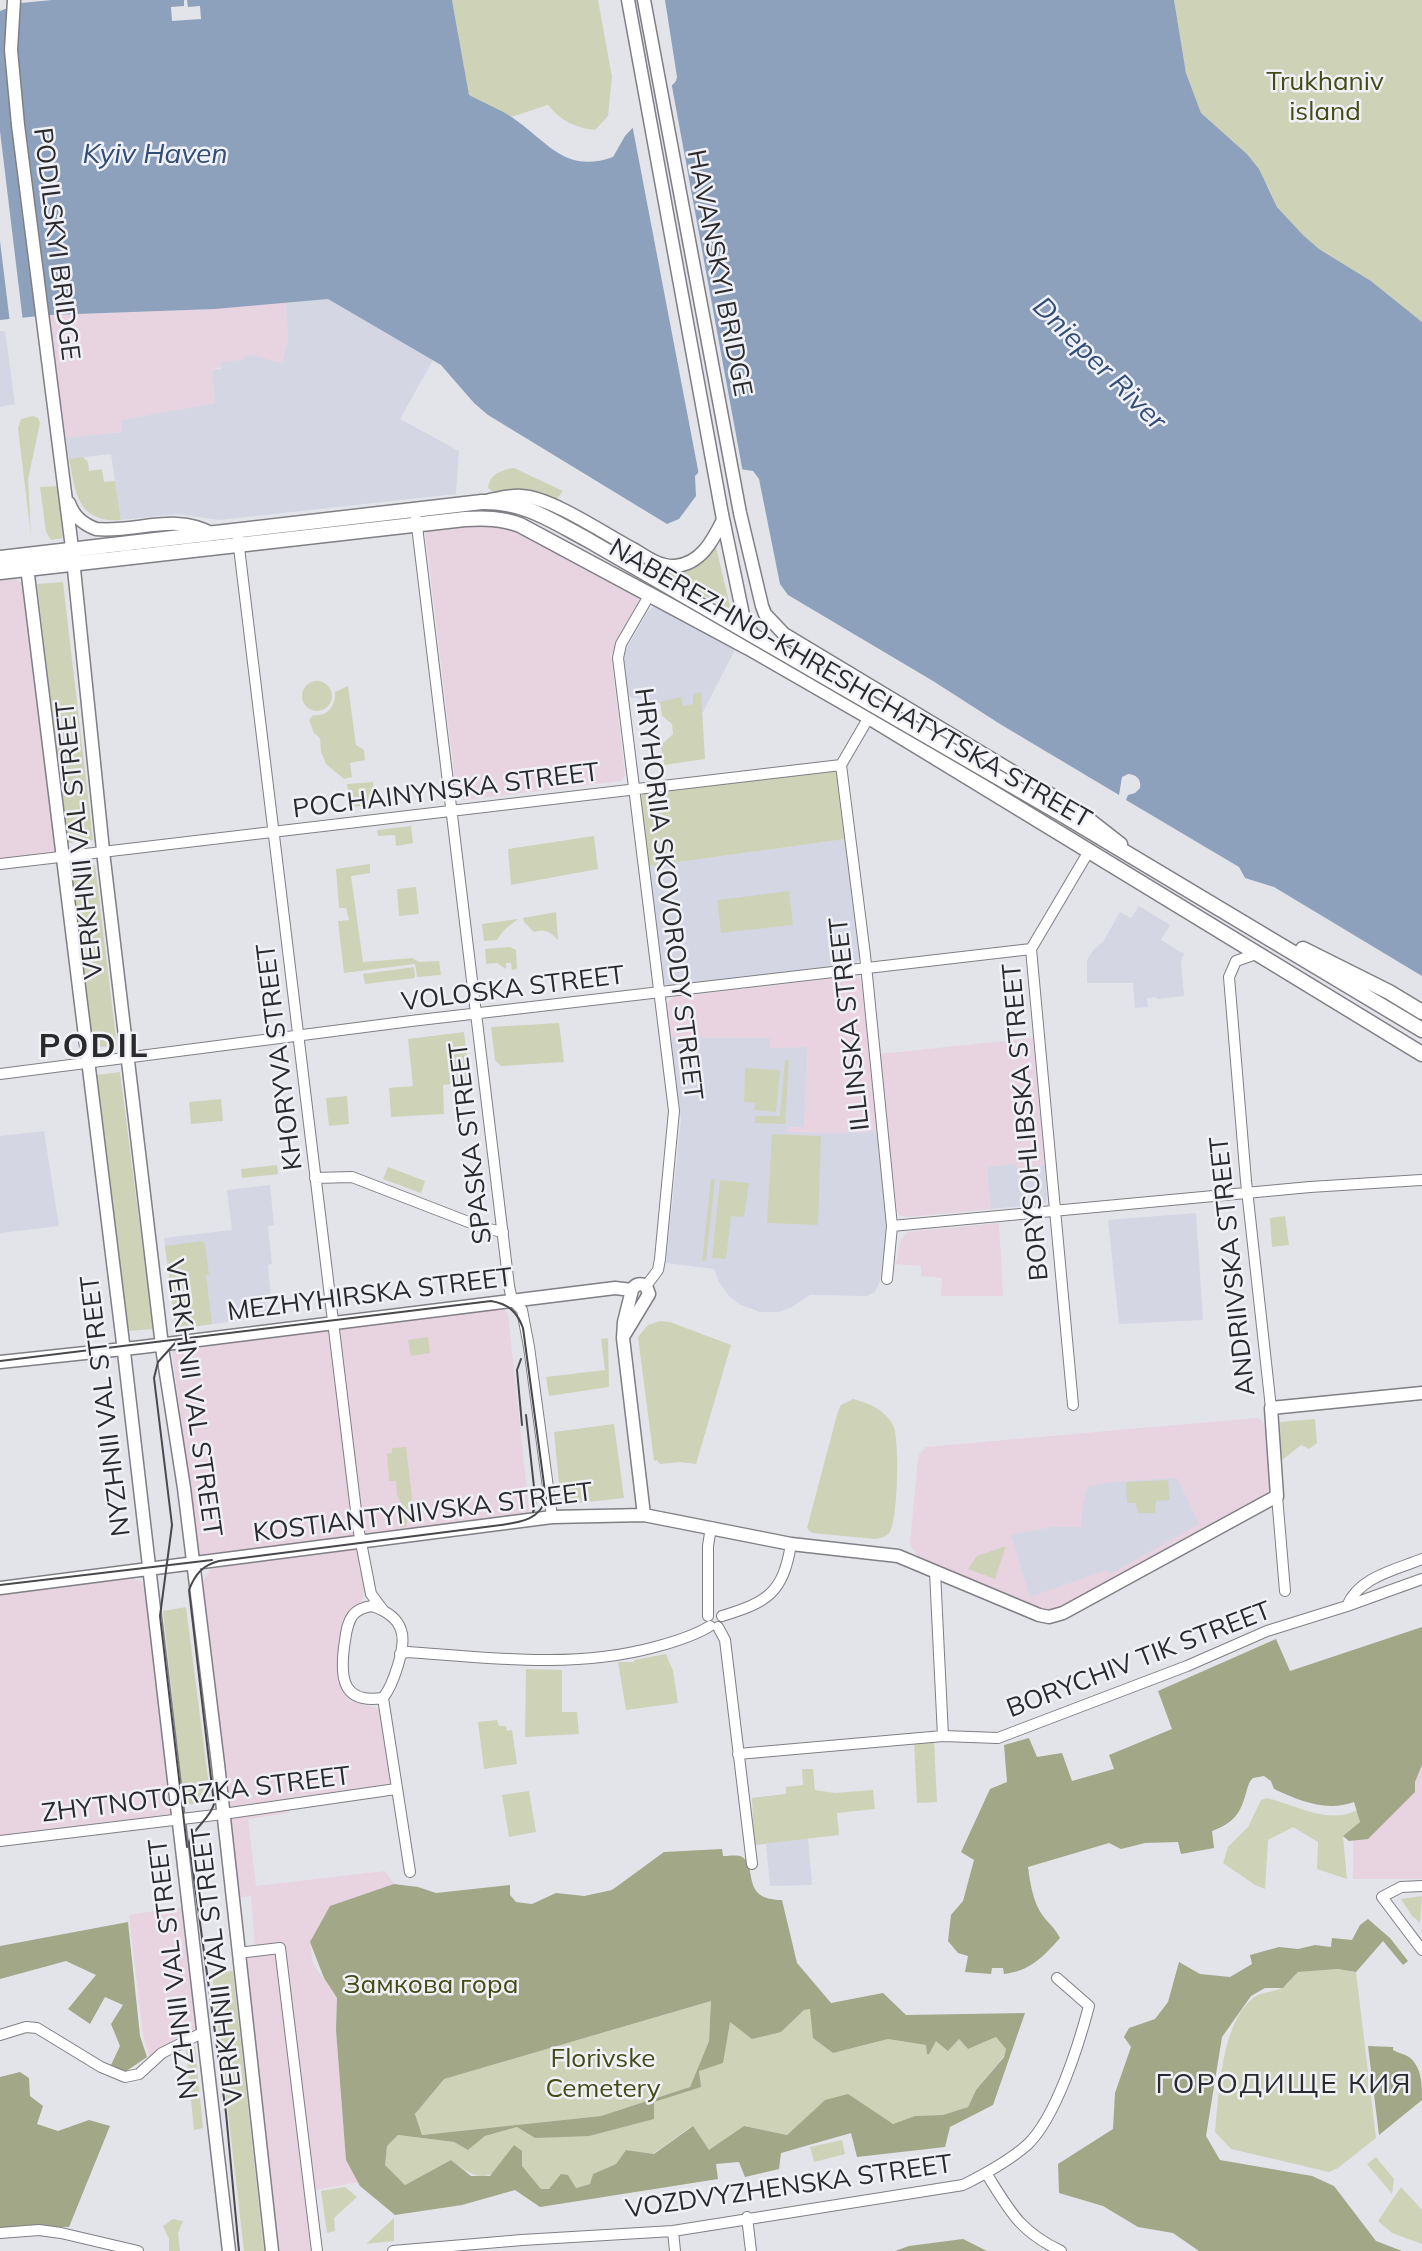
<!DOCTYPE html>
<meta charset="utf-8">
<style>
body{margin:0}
canvas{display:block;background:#e3e3ea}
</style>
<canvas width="1422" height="2251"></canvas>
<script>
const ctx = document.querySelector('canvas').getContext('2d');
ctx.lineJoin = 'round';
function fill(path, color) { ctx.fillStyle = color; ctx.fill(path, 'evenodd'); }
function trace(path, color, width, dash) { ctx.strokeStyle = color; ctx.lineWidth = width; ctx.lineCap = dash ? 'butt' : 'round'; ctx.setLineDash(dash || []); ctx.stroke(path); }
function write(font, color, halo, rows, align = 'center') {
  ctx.font = font + ' Mulish,sans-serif'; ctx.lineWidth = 5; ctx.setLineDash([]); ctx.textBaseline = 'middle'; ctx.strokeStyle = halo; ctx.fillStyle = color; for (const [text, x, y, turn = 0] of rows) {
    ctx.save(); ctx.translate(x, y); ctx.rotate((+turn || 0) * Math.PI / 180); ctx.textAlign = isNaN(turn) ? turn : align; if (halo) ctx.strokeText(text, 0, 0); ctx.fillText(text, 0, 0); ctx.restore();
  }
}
const commercial = new Path2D(`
 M286,301L288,341L282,364L247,354L243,360L212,370L215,403L121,420L122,432L66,438L49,315L215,309Z
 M503,524L635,592L639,598L638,605L611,655L625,775L621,781L464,800L457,797L425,530L427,528Z
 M14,579L21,582L24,588L55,851L0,859V580Z
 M1033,1038L1045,1165L1015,1168V1165L987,1167L991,1209L908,1217L900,1216L897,1211L880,1054Z
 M999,1223L1003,1296H941L942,1278L921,1276V1266L896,1264L900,1241L908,1232Z
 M496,1306L504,1309L508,1314L529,1510L528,1514L524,1518L197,1556L172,1348Z
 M1256,1418L1261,1420L1266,1428L1271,1481L1268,1494L1063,1609L1046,1612L921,1560L912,1548L910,1543L918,1458L920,1453L926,1447Z
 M360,1545L364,1590L363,1598L354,1611L340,1659L341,1685L344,1693L351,1701L379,1709L391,1784L288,1798L289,1813L248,1819L256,1886L385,1871L394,1884L330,1906L310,1942L313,1964L337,1998L336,2030L346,2160L358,2182L309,2191L315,2251H277L243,1951L255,1948L251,1896L232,1898L202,1583L213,1565Z
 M132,1579L141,1581L145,1586L173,1811L170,1814L0,1838V1593Z
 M1422,1765V1879H1353V1838L1414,1792L1415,1783Z
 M182,1907L199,2031L150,2058L143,2035L129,1915Z`);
const built = new Path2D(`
 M328,299L433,360L400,419L459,451L456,494L219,520L177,514L121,520L111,454L69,459L66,438L122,432L121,420L215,403L212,370L221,369L220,362L242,360L247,354L282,363L288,341L286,301Z
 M0,331H5L15,404L0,407Z
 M656,605L736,648L703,712L626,696L623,664L625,651L648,611Z
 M846,839L860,956L857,963L675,986H668L664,982L649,866Z
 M1139,906L1170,925L1161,940L1184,954L1181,961L1184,996L1157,999L1156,997L1147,998L1148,1007L1135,1008L1133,983H1087V960L1094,949L1103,942L1120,912L1131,918Z
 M671,1037L770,1038V1048L808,1047L804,1127L843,1131L857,1130V1133L877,1130L887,1231L880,1281L875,1292L867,1296L810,1295L790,1308L779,1312H760L739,1304L729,1296L719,1282L714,1269L666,1263L681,1119Z
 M44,1131L59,1226L0,1233V1136Z
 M1015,1164L1016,1168L1045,1165L1047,1201L1043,1204L991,1209L987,1167Z
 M270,1185L274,1225L268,1226L272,1264L268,1265L271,1299L265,1300L267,1317L176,1329L164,1238L232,1230L227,1190Z
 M1196,1213L1203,1320L1119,1324L1108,1220Z
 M1177,1478L1199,1524L1110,1574L1107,1570L1030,1597L1011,1535L1051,1527H1081L1083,1503L1088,1487L1110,1482Z
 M804,1792L812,1885L770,1886L766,1844L758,1845L752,1798Z`);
const medical = new Path2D(`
 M852,976L858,977L862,983L877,1130L857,1133L856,1130L843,1133L788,1132V1127H804L808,1047L770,1048V1038L671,1037L666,1004L674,997Z`);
const green = new Path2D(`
 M452,0H598L612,77L608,116L595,130C575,128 560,120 548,105L511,117L469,96Z
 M1174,0H1422V322L1371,281L1319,249L1303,235L1277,207L1268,187L1247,154L1201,113L1186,73Z
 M33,416L38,418L40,423L28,479L31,536L18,428L21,419Z
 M83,457L88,462L89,471L102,469L104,482L115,481L121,520C77,523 76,493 69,459Z
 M514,468L563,491L556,500L528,489L493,492L488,488C490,474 501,470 514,468Z
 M58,486L63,538L51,540L46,532L40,487Z
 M716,547L731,610L663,573C687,575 702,565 716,547Z
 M63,582L93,840L68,843L37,584Z
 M302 696a15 15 0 1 1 30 0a15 15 0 1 1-30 0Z
 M348,686L356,745L364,750L365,760L350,763L352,777L344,779L326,764L321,752L320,738L314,733L309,720L313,715C327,717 336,706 335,692Z
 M701,692L705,759L664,765C664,757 661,752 661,745L673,734L672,724L662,716L660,702L681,697L683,706L693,704V694Z
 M833,769L838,775L846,839L649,866L640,799L644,792Z
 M373,782L375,805L351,807L347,784Z
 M411,826L413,843L396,846L395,835L378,836L377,830Z
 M594,836L598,869L511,885L508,849Z
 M370,864V873L351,876L363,962L412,958L419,962L439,961L441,975L417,977L415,964L344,973L338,921L349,920L346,908H339L336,869Z
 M95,865L117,1046L92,1047L71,868Z
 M416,887L419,914L399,916L397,889Z
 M789,891L793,925L721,933L717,900Z
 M556,912L558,940C550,932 546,928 534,932L524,922L523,918Z
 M518,919L504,930L497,940L484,941L482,924Z
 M510,947L516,950L517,969L512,970L511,963H506V969L497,963L486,964L485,949Z
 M414,967L415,978L365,984L363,974Z
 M559,1023L564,1062L501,1066L495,1060L491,1027Z
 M464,1032L470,1082L443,1085L444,1114L391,1117L389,1088L413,1086L408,1039Z
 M785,1060H789L785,1124L755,1123V1116H780Z
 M745,1068L780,1070L776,1112L754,1110L755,1103L744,1102Z
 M120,1072L153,1329L128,1331L96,1075Z
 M347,1096L349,1124L329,1126L326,1098Z
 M221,1099L223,1121L191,1124L189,1102Z
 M772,1134L821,1136L818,1225L767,1223Z
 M277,1165L278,1174L242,1178L241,1169Z
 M388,1167L425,1181L421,1193L383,1179Z
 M711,1179H715L706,1261H702Z
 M720,1180L749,1183L744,1217L731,1216L726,1259L712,1258Z
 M1285,1216L1289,1245L1272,1247L1270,1218Z
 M202,1241L205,1245L209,1275H206L212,1324L176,1329L165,1246Z
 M660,1321L670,1322L731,1345L696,1464L679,1462L660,1464L657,1460L654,1461L638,1337L648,1325Z
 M428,1337L430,1353L411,1356L408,1340Z
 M608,1338L609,1387L549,1396L546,1377L605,1370L601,1339Z
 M853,1399C869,1403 885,1410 893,1425C900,1439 898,1519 890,1532C886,1537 881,1538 875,1539L812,1533L807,1528L838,1411L841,1405Z
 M1315,1419L1317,1443L1309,1449L1301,1445L1281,1461L1280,1422Z
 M614,1424L624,1498L561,1505L554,1432Z
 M406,1447L412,1497L406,1527H401L402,1505L397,1495L396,1481H389L387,1454L392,1453V1448Z
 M1168,1480L1170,1500L1156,1501L1155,1513H1138L1136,1503H1127L1126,1482Z
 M1006,1546L995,1579L968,1569L977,1556Z
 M186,1607L211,1802L184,1805L163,1611Z
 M666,1654L673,1671L678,1703L626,1710L618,1662H634V1660Z
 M526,1669L562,1670V1712H577L579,1734L525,1737Z
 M497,1720L499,1726H506L507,1731L512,1730L517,1764L484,1769L478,1722Z
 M934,1741L937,1802L917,1803L914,1742Z
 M802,1769H813L815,1790L835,1793L873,1790L875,1809L837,1813L839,1835L754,1845L752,1798L786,1794V1787L803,1785Z
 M529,1791L536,1832L509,1837L502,1795Z
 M1267,1798C1296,1805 1328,1825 1357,1810L1360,1822L1343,1837L1347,1879L1317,1869L1318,1842L1293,1827L1268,1840L1265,1889L1255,1885L1223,1863L1228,1847L1248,1827L1261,1800Z
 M1422,1896L1420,1923L1412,1916L1401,1899Z
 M1338,1969L1356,1972L1376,2138L1338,2168L1329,2172L1231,2149L1215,2132C1219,2093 1221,2025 1252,1999C1261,1991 1272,1993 1282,1988C1288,1985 1293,1977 1298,1972Z
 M233,1971L264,2251H244L212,1973Z
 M711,2001L709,2041L690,2087L601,2116L422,2135L415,2114L443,2079Z
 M810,2009L833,2053L888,2039L927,2045L936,2041L959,2039L968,2049L996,2037L1006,2049L1004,2056L976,2090L968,2107L943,2115L915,2116L893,2124L825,2100L787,2135L744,2126L709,2151L692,2126L653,2154L626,2150L616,2164L593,2174L590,2184L575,2188L541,2189L522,2166V2151C490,2176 486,2188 451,2160L405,2185L385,2165L387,2146L398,2135L454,2142L468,2150L485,2136L517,2127L535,2138L700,2087L699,2071L730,2021L781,2032L804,2010Z
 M192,2044L195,2047L203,2128L194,2130L186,2050Z
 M842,2140L845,2154L814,2162L810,2147Z
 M1376,2157L1394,2179L1392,2194L1367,2164Z
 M345,2187L357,2197L334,2218L335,2231L327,2233L321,2191Z
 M1401,2187L1422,2210V2244L1392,2233L1378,2221Z
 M394,2218V2241L366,2244Z
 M173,2219L183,2221L178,2233L180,2251H169V2239L163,2226Z`);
const forest = new Path2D(`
 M1422,1627V1765L1415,1782V1792L1368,1839L1349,1841L1343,1836L1360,1822L1354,1802C1326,1812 1300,1801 1274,1789L1271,1781L1264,1776L1253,1778C1248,1783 1248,1787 1246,1793C1240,1815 1233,1823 1212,1831L1214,1848L1181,1854L1178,1842L1145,1843L1121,1849L1109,1843L1028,1867C1030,1882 1033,1903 1043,1916C1049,1924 1055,1928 1060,1938C1043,1957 1030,1971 1004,1974L1003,1968H992L991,1974L965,1972L968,1956L958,1953L948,1941L951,1915L963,1901L974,1860L961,1852L990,1789L1007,1782L1004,1745L1029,1738L1037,1757L1062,1753L1072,1781L1114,1769L1109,1755L1172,1729L1158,1691L1276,1639L1290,1671Z
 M722,1849L723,1856C728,1856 735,1855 740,1856C760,1864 738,1900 782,1900L797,1963L831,2003L883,1993L906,2015L1025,2013L993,2105L950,2127L945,2147L857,2157L851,2133L781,2153L779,2169L745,2177L739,2162L716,2164L718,2179L540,2207L515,2190L462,2205L395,2215L360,2186L346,2160L336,2030L337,1998L324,1978L310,1942L330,1906L394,1884L418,1887L436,1893L510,1885V1895L516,1902L532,1904L556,1893L584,1896L612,1890L664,1852ZM711,2001L709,2041L690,2087L601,2116L422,2135L415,2114L444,2079ZM810,2009L813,2038L833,2053L888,2039L926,2045L927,2054H929L936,2041L948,2051L959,2039L968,2049L996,2037L1006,2049L1004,2057L976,2090L968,2107L943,2115L915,2116L893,2124L848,2094L825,2100L787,2135L744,2126L709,2150L693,2126L654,2154L626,2150L616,2164L593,2174L590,2184L576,2188L568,2175L561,2174L549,2189H541L522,2166V2151L514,2145L490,2176H471L451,2160L405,2185L385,2165L387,2146L398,2135L454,2142L468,2150L485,2136L517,2127L535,2138L589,2136L654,2119V2102L701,2087L699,2071L723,2063L730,2022L752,2039L781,2032L804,2010Z
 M1368,1919L1390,1938L1408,1961L1403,1965L1383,1941L1356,1972L1338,1969L1298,1972L1283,1988H1265L1251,1996L1222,2037L1206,2136L1220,2160L1312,2176L1334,2186L1376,2241L1402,2251H1199L1173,2233L1138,2227L1103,2206L1059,2193L1058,2164L1113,2129L1115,2093L1131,2047L1124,2037L1129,2028L1155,2019L1168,2002L1179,1962L1200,1974L1230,1977L1252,1964L1250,1955L1279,1947L1298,1949L1315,1945L1331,1947L1332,1938L1352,1940L1360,1925Z
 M128,1922L140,2036L147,2057L125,2072L111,2065L120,2046L111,2024L123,2005L105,1997L90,2024L68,2009L96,1975L66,1961L0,1979V1946Z
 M1368,2046L1393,2047V2050C1398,2053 1404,2054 1409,2057C1422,2067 1422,2085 1422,2100L1379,2135Z
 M20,2072L29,2078L30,2096L43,2106L37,2124L58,2131L89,2120L110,2126L69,2227H0V2077Z
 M963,2239L987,2251H895L909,2246Z`);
const water = new Path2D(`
 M52,0H452L469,95C484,103 500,109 513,118C548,142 565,174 613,157L625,136L676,81L677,77L665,0H1174L1186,73L1201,113L1247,154L1259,169L1277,207L1303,235L1319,249L1371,281L1422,322V976L1274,887L1245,878L1239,867L1126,800L1128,795L1135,793L1140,788C1142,779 1135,774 1128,774L1122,777L1119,795L1000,724L933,681L788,595L780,584L759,479L753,471L719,466L704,467L695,476L696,496L679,519L667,524L488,415L474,403L441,365L328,299L215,309L49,315L0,320V11L21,3Z`);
const pier = new Path2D(`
 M184,0H187L188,7L200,6L201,19L172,21L171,7L184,6Z
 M671,81L743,473L709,469L699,475L632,124Z
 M0,131L23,322L10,323L0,241Z`);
const street = new Path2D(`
 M416,518L509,1286L512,1300L522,1310L529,1347L552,1517
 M237,531L358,1527L371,1594L383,1610
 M841,765L865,955L892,1226L887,1279
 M841,765L869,717
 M0,864L841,765
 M1256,954L1236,961L1229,977L1246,1181L1271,1408
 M0,1074L411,1021L1031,949
 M315,1178L352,1177L484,1228L503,1232
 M892,1226L1310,1187L1421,1180
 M646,1286L658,1270L660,1259L674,1111L618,658L621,644L650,594
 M1073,1405L1031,949L1089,851
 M1277,1496L1285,1591
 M935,1572L943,1736
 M372,1606C384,1610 397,1617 401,1630C407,1646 393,1685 383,1698C343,1704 340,1679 344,1647C346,1636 346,1624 353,1615C358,1609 365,1607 372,1606Z
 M1347,1606C1359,1577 1395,1570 1422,1559
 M708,1616V1546L711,1527
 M722,1616C768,1602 783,1593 791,1544
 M718,1627L725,1640L752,1864
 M400,1654L408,1652C491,1658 574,1669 655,1647C674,1642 694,1636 710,1626
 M383,1698L410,1872
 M738,1754L943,1736L998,1738L1187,1666L1267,1631L1347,1606L1422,1579
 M0,1841L223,1814L396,1789
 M1422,1886L1401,1887L1382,1897L1422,1950
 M238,1953L280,1948L317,2251
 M0,2035L26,2027L37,2028L101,2067L125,2077L139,2074L162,2053L204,2032
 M986,2173C1010,2211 1019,2231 1061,2251
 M747,2217L751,2251
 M673,2231L675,2251
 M0,2233L39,2230L61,2233L138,2251
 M393,2251L522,2240L673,2231L963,2185C985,2174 1009,2161 1027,2145C1056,2118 1079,2044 1089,2006L1057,1978`);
const secondary = new Path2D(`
 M14,0L11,50L18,125L71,540L104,860L163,1354L184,1488L218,1764L272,2251
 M628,0L722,514L743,615L754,637
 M644,0L740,513L762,606L765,614L784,634L1080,812L1121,844
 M490,500C501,498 511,495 522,496C553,498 606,535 635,550C646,557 660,567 675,566C701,564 713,540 723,520
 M69,503C74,517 83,524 96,529C137,533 174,512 213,534
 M26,559L122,1335L229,2251
 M632,1290L624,1322L623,1338L644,1515
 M623,1337L649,1294L646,1286C640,1283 635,1284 632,1290
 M0,1362L142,1347L615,1288L632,1290
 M0,1588L552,1517L644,1515L791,1544L898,1556L1039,1615L1049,1617L1063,1613L1277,1496L1271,1408L1422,1393`);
const primary = new Path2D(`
 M0,558L482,502C525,501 552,521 588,540
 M0,572L465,519C485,518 501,518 520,525L749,648L869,717L1422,1054
 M1068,818L1422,1030
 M1303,949L1389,992L1422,1012`);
const tram = new Path2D(`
 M177,1341L158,1362L154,1378L172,1525L160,1616L187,1847
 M521,1359L517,1370L522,1425
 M0,1361L491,1301C509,1304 517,1312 523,1328L546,1499C539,1520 521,1522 501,1525L219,1561C203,1565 195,1574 189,1590L214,1804C210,1819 194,1827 189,1842L226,2113L239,2251
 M526,1415L536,1505L533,1512
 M0,1585L212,1560`);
const primaryBridge = new Path2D(`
 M588,540L1068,818`);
const parkNames = [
 ["Trukhaniv",1325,82],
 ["island",1325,112],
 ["Замкова гора",431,1985],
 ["Florivske",603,2059],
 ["Cemetery",603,2089]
];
const streetNames = [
 ["PODILSKYI BRIDGE",56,244,83],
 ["HAVANSKYI BRIDGE",719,273,79],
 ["NABEREZHNO-KHRESHCHATYTSKA STREET",850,684,30],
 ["POCHAINYNSKA STREET",446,791,-7],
 ["VERKHNII VAL STREET",80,840,-96],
 ["HRYHORIIA SKOVORODY STREET",668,894,83],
 ["VOLOSKA STREET",513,989,-7],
 ["ILLINSKA STREET",850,1024,-96],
 ["KHORYVA STREET",280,1057,-97],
 ["BORYSOHLIBSKA STREET",1026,1122,-95],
 ["SPASKA STREET",471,1143,-97],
 ["ANDRIIVSKA STREET",1233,1266,-96],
 ["MEZHYHIRSKA STREET",370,1295,-7],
 ["VERKHNII VAL STREET",193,1398,82],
 ["NYZHNII VAL STREET",106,1406,-97],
 ["KOSTIANTYNIVSKA STREET",423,1513,-7],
 ["BORYCHIV TIK STREET",1139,1660,-21],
 ["ZHYTNOTORZKA STREET",196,1795,-7],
 ["VERKHNII VAL STREET",218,1966,-97],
 ["NYZHNII VAL STREET",174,1969,-97],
 ["VOZDVYZHENSKA STREET",789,2187,-8]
];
const waterNames = [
 ["Kyiv Haven",155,155],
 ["Dnieper River",1099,364,45]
];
const neighbourhoodNames = [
 ["ГОРОДИЩЕ КИЯ",1284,2085]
];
const districtNames = [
 ["PODIL",94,1047]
];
fill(commercial, '#e8d3e1');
fill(built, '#d5d6e4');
fill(medical, '#e9d3e0');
fill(green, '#ced3b8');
fill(forest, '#a1a787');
fill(water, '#8ea1bc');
fill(pier, '#e3e3ea');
trace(street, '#7f7f85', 12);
trace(secondary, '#7f7f85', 15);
trace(primary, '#7f7f85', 17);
trace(street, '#fff', 10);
trace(secondary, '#fff', 12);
trace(primary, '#fff', 14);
trace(tram, '#49494d', 2);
trace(primaryBridge, '#7f7f85', 17, []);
trace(primaryBridge, '#fff', 14);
write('26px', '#454b15', '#f0f1f7', parkNames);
write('26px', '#2a2a2d', '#f0f1f7', streetNames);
write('italic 28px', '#324e76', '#f0f1f7', waterNames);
ctx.letterSpacing = '2px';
write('28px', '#2a2a2d', '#f0f1f7', neighbourhoodNames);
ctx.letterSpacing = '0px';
ctx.letterSpacing = '2px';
write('bold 33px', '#2a2a2d', '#f0f1f7', districtNames);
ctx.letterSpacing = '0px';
</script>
